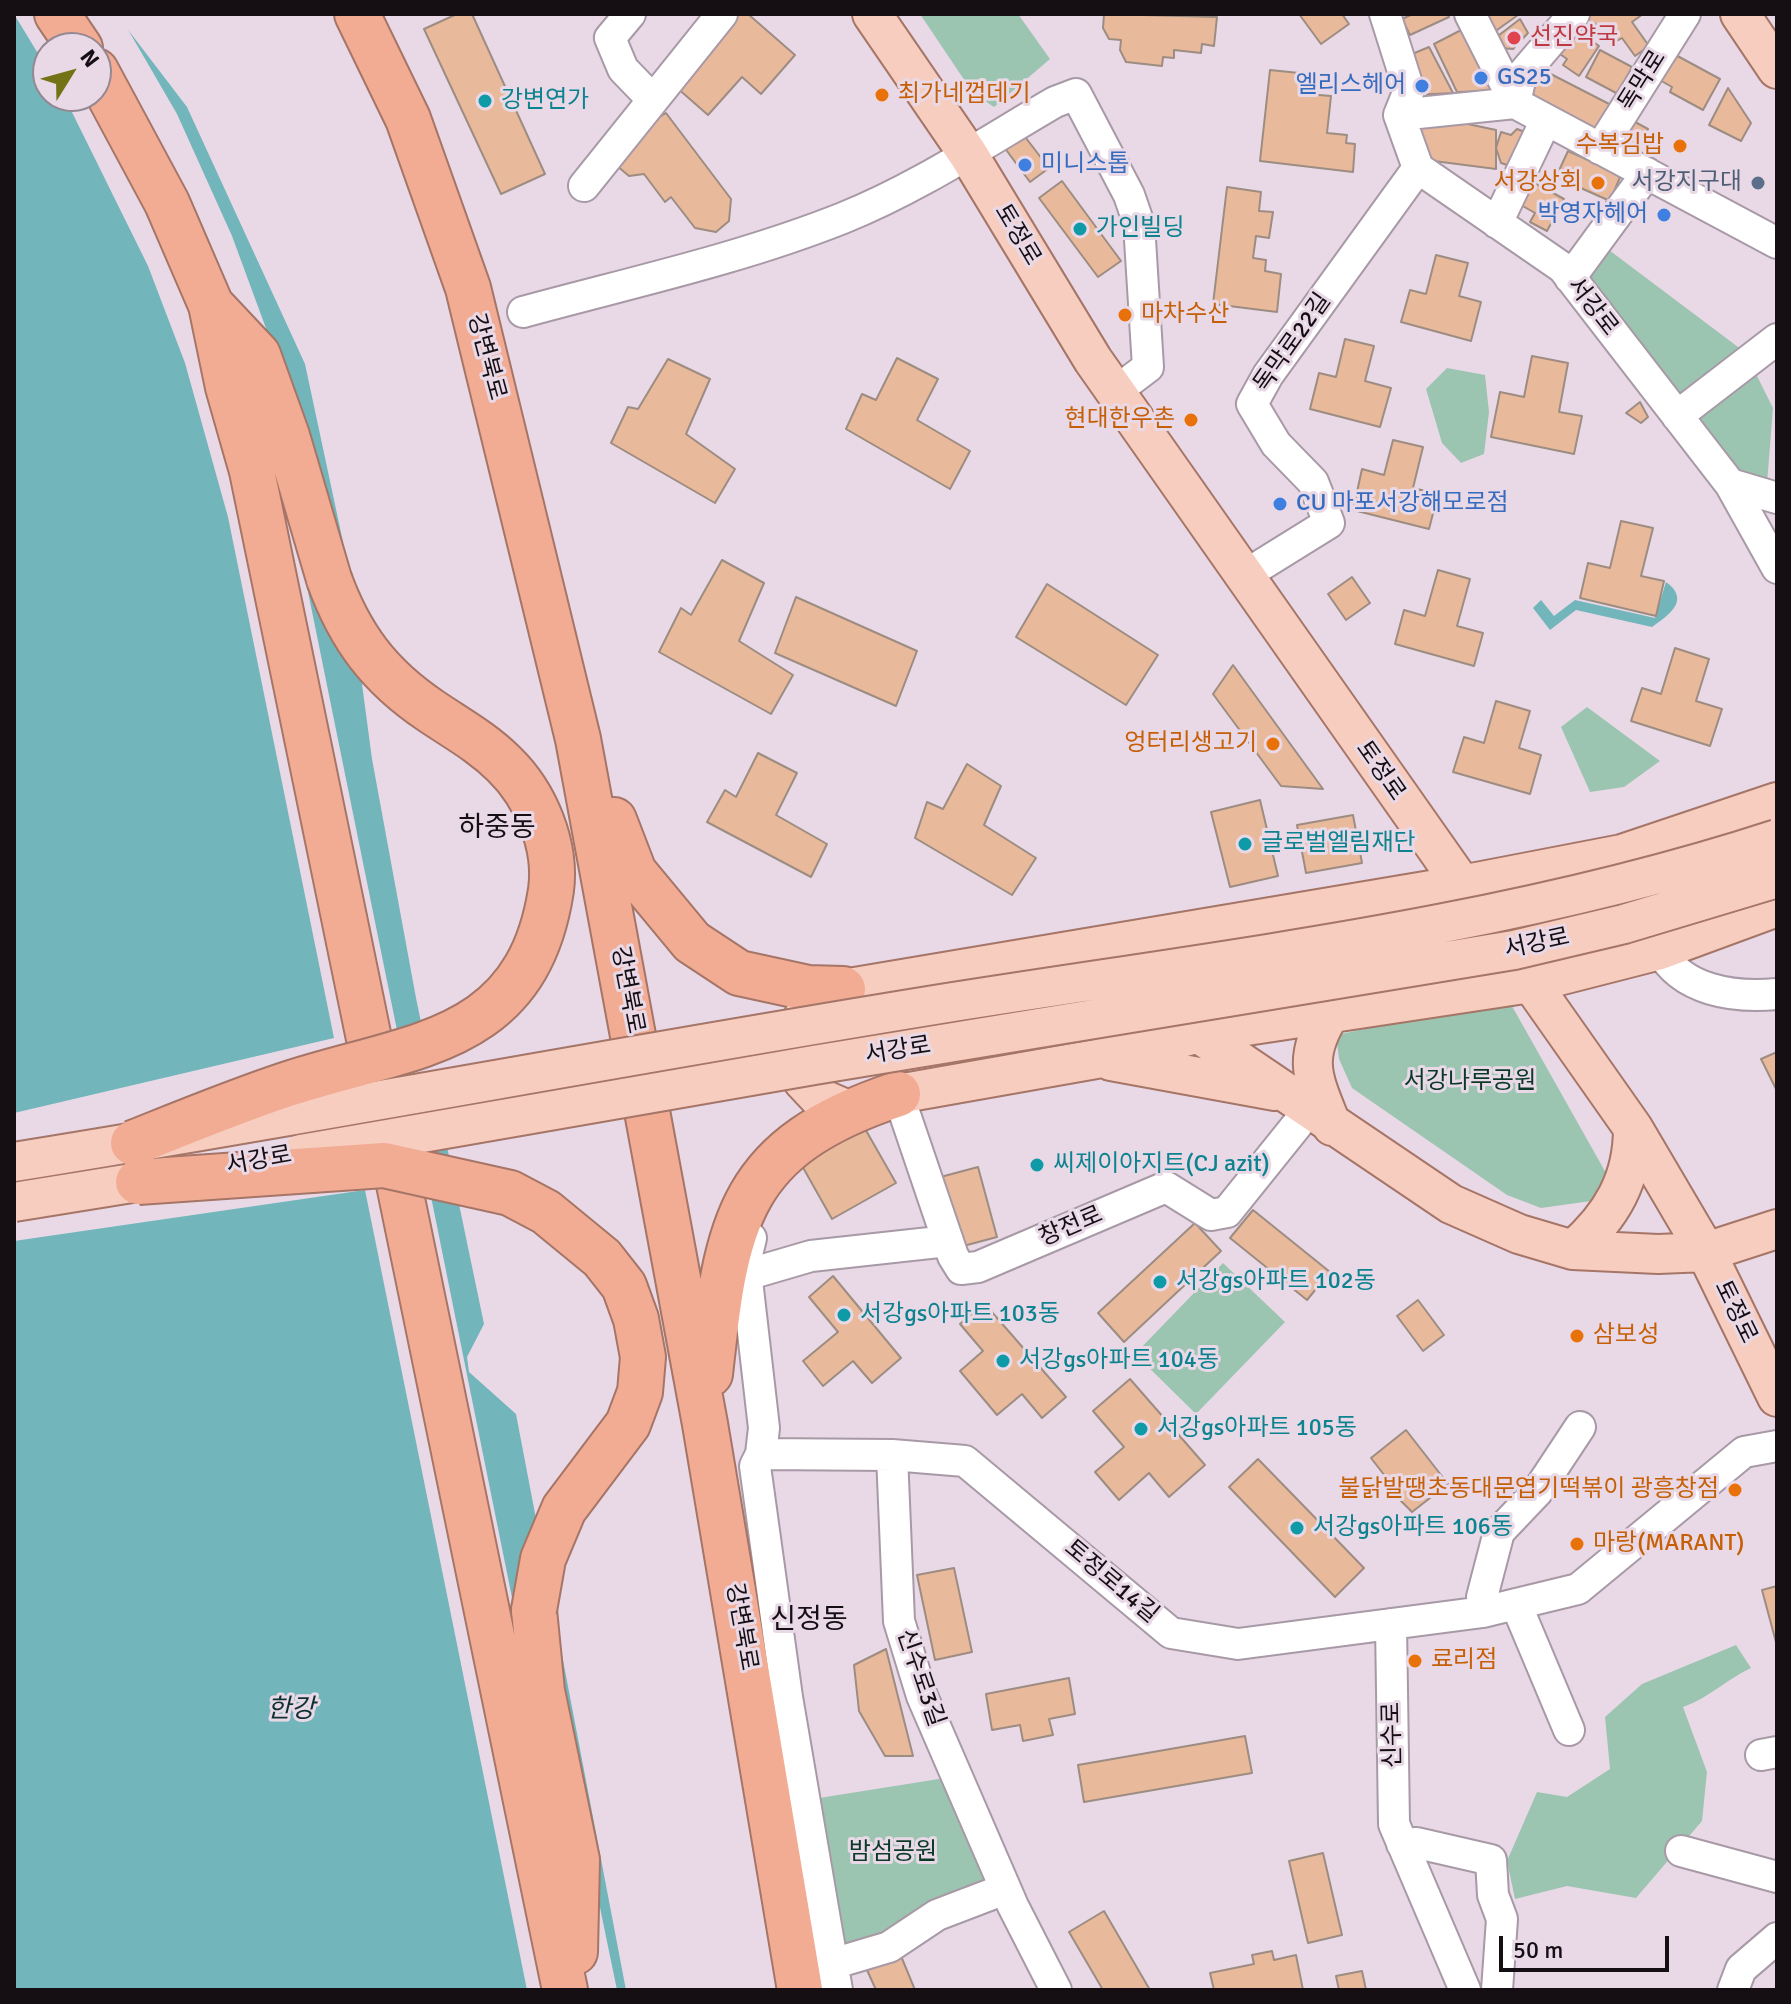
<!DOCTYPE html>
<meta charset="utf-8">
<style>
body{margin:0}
#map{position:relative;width:1791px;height:2004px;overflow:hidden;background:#e9d9e7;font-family:Signika,sans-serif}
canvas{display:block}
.frame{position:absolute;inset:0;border:16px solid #150f14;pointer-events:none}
.north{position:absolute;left:32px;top:32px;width:80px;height:80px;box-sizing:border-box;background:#e9d9e7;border:2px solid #948893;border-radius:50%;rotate:53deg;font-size:22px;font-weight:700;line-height:32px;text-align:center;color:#150f14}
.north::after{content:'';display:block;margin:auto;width:28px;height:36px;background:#737215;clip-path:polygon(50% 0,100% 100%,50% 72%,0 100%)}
.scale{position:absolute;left:1499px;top:1936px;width:170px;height:36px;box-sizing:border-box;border:4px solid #150f14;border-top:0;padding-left:10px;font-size:24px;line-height:28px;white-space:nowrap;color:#150f14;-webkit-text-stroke:6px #e9d9e7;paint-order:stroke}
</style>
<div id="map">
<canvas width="1791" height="2004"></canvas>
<div class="frame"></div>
<div class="north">N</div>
<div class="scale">50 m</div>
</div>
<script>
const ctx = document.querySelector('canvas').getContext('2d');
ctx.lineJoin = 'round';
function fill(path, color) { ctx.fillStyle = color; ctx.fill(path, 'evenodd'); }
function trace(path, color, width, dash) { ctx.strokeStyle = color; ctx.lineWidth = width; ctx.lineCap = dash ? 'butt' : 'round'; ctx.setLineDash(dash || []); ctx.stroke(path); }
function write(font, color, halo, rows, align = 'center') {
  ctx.font = font + ' Signika,"Noto Sans KR",sans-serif'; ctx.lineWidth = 6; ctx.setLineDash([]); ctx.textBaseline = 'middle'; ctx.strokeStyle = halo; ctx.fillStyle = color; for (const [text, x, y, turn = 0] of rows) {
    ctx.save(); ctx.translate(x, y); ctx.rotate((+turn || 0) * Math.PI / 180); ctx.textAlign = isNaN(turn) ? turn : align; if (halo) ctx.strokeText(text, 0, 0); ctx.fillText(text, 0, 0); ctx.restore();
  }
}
const green = new Path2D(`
 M920,14H1018L1050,59L994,107L973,93Z
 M1605,247L1746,353L1677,404L1582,279Z
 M1447,368L1485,375L1489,412L1484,454L1461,463L1442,443L1426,389Z
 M1753,368L1773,408L1767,484L1735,478L1687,417Z
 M1587,707L1660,761L1624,787L1590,792L1561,727Z
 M1508,999L1606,1173L1591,1201L1541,1208L1507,1195L1352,1088L1339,1059L1336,1035Z
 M1223,1263L1285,1322L1196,1414L1135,1354Z
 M1736,1645L1751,1668C1727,1679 1709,1698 1683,1707L1707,1772L1702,1821L1636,1898L1567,1886L1515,1899L1507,1861L1537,1792L1567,1797L1610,1769L1605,1717L1642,1684Z
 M945,1778L991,1882L838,1953L813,1799Z`);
const water = new Path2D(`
 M14,14H116L187,107L305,364L343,542L372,759L416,998L484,1324L467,1357L469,1372L516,1414L626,1990H14ZM48,48H96V96H48Z
 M1666,582C1691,600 1669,615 1652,627L1576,610L1550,630L1533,608L1541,600L1554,616L1575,600L1655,618Z`);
const pier = new Path2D(`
 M14,14H119L177,114L232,236L274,350L291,508L399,1040L431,1050L451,1148L422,1152L566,1865L590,1859L617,1990H527L365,1190L14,1241V1113L334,1038L228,517L185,363L148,266L64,96H96V48H48V70Z`);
const building = new Path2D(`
 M457,14H472L545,174L501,194L424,29Z
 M734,14H748L795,55L761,94L742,77L708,115L668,80Z
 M1104,14L1217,17L1214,46L1202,44L1201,53L1174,50V58L1163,57L1162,66L1126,62L1120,50L1121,40L1109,39L1103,28Z
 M1299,14H1342L1349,24L1321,44Z
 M1413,14H1448L1449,17L1410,35L1402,19Z
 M1475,14H1517L1518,15L1490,35Z
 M1581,14H1643L1632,22L1649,46L1635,56L1622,38L1615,42L1608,32L1603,35L1594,22L1589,26Z
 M1520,19L1528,33L1513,49L1499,48L1494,39Z
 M1567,23L1599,46L1579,76L1563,65L1567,59L1550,47Z
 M1469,26L1502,91L1457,92L1434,44Z
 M1429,47L1453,93L1413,95L1405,57Z
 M1600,50L1632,67L1618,94L1586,77Z
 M1672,53L1720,79L1703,110L1670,92L1672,87L1658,79Z
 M1541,69L1615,107L1598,140L1528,100Z
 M1270,70L1309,74L1307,94L1331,96L1327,133L1347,135L1346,143L1355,144L1353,172L1260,161Z
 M1728,88L1751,123L1741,141L1709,125Z
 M666,113L731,199L729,221L716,232L695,228L671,197L665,202L644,174L629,176L616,165L659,114L661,116Z
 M1622,115L1648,129L1637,149L1611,134Z
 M1444,119L1496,130V169L1426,160L1414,124L1430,128Z
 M1019,129L1049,168L1030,182L1001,143Z
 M1517,129L1533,135L1519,169L1501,163L1496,148L1501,132L1511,135Z
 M1568,151L1621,175L1610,201L1556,177Z
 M1524,177L1564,199L1547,231L1530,222L1535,213L1512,200Z
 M1062,181L1121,261L1098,277L1039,198Z
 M1227,187L1261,192L1259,211L1273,212L1269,238L1256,236L1253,258L1266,260L1265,271L1281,274L1277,312L1213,304Z
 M1436,255L1468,263L1459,296L1481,302L1471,341L1401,322L1410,290L1426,294Z
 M1345,339L1374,346L1365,381L1391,388L1380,427L1310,409L1319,373L1336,377Z
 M1532,356L1568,363L1559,412L1582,416L1574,454L1491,437L1500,392L1524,397Z
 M897,358L938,379L917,420L970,451L950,489L846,429L862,394L876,400Z
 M668,359L710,379L686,434L735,469L715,503L611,443L628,407L638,409Z
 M1640,402L1648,417L1641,423L1626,413Z
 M1393,440L1423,447L1413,488L1438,494L1429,529L1353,510L1362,469L1384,475Z
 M1621,521L1653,528L1641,576L1664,581L1656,616L1580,598L1588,563L1610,568Z
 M722,560L764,583L739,641L793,675L771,714L659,652L681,608L691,615Z
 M1438,570L1470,579L1457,626L1483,633L1474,666L1395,644L1404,610L1425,616Z
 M1352,577L1370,603L1346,620L1328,594Z
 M1047,584L1158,655L1126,705L1016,637Z
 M796,597L917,651L896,706L775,653Z
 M1675,648L1709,659L1696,701L1722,709L1710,746L1631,721L1642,688L1661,694Z
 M1233,665L1323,789L1281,786L1213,694Z
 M1496,701L1530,711L1519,748L1541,755L1530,794L1453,772L1464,737L1484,743Z
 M758,753L797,773L776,815L827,844L811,877L707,822L725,790L736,797Z
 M967,764L1001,786L984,825L1036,858L1012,895L915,838L927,802L943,809Z
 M1260,800L1278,876L1230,887L1211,812Z
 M1353,815L1362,863L1306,873L1297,825Z
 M1777,1052V1091L1761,1059Z
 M864,1127L896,1183L832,1219L801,1164Z
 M978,1167L997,1237L952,1249L933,1179Z
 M1253,1210L1330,1272L1307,1300L1230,1238Z
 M1195,1223L1221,1251L1124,1342L1098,1313Z
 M833,1276L901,1358L872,1383L853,1361L823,1386L803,1361L838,1332L809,1297Z
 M1418,1300L1444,1335L1423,1351L1397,1316Z
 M984,1303L1066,1397L1042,1418L1022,1394L997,1415L960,1371L983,1351L960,1324Z
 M1130,1379L1205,1465L1169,1497L1149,1473L1119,1500L1095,1472L1124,1447L1093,1411Z
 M1406,1430L1448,1484L1412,1512L1380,1480L1385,1476L1371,1458Z
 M1258,1459L1364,1568L1335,1597L1229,1487Z
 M954,1568L972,1652L935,1660L917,1575Z
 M1777,1586V1646L1762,1590Z
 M886,1649L913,1756H885L859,1711L854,1665Z
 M1069,1678L1075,1714L1049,1719L1053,1735L1023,1741L1020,1725L992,1730L986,1694Z
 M1245,1736L1252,1773L1084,1802L1078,1765Z
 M1323,1853L1342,1935L1308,1943L1289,1861Z
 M1104,1911L1150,1990H1103L1069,1932Z
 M1272,1951L1274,1960L1296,1955L1303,1990H1214L1210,1973L1254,1964L1252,1955Z
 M901,1956L915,1990H876L867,1970Z
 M1362,1971L1366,1990H1339L1336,1976Z`);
const minor = new Path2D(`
 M630,14L610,38L623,69L651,98
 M1470,14L1515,103
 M1515,103L1521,76L1574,14
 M1399,115L1515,103L1777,243
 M1600,149L1685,14
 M1418,168L1563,268L1730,484L1777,568
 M584,186L722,14
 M1497,223L1546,120
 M1570,278L1647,173
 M523,312C629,283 740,259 843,218C918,188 986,142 1055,102L1076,94L1129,195L1139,224L1148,367L1115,392
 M1677,416L1777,339
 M1730,484L1777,498
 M1242,577L1329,523L1313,482L1276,444L1252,404L1268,375L1418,168L1399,115L1409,90L1385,14
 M1660,950C1682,991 1734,998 1777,994
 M898,1094L953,1256L961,1269L978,1267L1166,1187L1211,1215L1227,1212L1309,1110
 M751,1238L745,1263L764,1428L761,1454L755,1466L787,1697L837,1990
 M746,1275L811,1256L948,1241
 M761,1454L892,1455L965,1461L1171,1633L1238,1644L1483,1612L1578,1589L1744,1452L1777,1446
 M892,1455L899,1621L922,1696L1013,1906L1056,1990
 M1516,1604L1569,1730
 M1483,1612L1482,1597L1499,1532L1537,1492L1580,1427
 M1391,1624L1394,1824L1465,1990
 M1761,1755L1777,1752
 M1402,1844L1417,1843L1491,1860L1493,1895L1502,1919L1497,1990
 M1681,1851L1777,1877
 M832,1964L889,1947L937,1915L1005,1889
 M1733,1990L1741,1969L1777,1938`);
const major = new Path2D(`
 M872,14L968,154L1093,360L1633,1128L1706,1252L1777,1397
 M1740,14L1777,69
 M1331,1012C1301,1059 1313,1078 1332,1126
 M1189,1027L1451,1204L1519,1234L1573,1250L1658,1254L1706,1252L1777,1229
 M1111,1061L1275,1091
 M898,1094L1096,1059L1200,1033L1531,983L1660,950L1777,907
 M848,1110L818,1097L803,1081L796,1033L809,1005L843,989L1461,885L1622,854L1777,802
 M1573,1250C1612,1216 1633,1179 1633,1128`);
const highway = new Path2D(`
 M57,14L80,48
 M357,14L408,119L468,288L578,739L705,1424L800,1990
 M96,71L167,203L211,305L228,387L252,471L565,1990
 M211,305L258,355L287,436L329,579
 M614,820L634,872L692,942L739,973L808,988L843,989
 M710,1374C727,1220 738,1147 898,1094
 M534,1610L542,1691L577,1860L575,1952`);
const majorBridge = new Path2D(`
 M301,1154L814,1065L1514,950L1624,924L1777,878
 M14,1162C326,1112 636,1053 947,1003C1225,959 1508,927 1777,839
 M14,1202L169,1177`);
const highwayBridge = new Path2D(`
 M133,1143C183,1123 234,1102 285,1085C407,1044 527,1048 551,890C557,846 536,795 504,764C482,742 456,728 431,711C379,676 350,637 329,579
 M138,1182L384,1165L510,1193L546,1212L602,1258L624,1286L636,1319L643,1357L640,1392L628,1424L564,1509L543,1559L534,1610`);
const markers = [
 [1514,38,8,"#e0444e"],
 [1481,78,8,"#3f7fe0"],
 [1422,86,8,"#3f7fe0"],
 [882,95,8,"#e8710a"],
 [485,101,8,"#0f9aa8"],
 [1680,146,8,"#e8710a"],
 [1025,165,8,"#3f7fe0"],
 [1598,183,8,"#e8710a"],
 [1758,183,8,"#5c6f8a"],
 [1664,215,8,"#3f7fe0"],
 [1080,229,8,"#0f9aa8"],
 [1125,315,8,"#e8710a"],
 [1191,420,8,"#e8710a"],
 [1280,504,8,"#3f7fe0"],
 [1273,744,8,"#e8710a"],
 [1245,844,8,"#0f9aa8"],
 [1037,1165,8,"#0f9aa8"],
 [1160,1282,8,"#0f9aa8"],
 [844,1315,8,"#0f9aa8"],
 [1577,1336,8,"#e8710a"],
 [1003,1361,8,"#0f9aa8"],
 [1141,1429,8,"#0f9aa8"],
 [1735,1490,8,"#e8710a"],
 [1297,1528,8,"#0f9aa8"],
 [1577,1544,8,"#e8710a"],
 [1415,1661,8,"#e8710a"]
];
const healthNames = [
 ["선진약국",1530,38]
];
const shopNames = [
 ["GS25",1497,78],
 ["엘리스헤어",1406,86,"right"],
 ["미니스톱",1041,165],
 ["박영자헤어",1648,215,"right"],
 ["CU 마포서강해모로점",1296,504]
];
const streetNames = [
 ["독막로",1643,81,-58],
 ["토정로",1017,235,59],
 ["서강로",1592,307,52],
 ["독막로22길",1293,343,-55],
 ["강변북로",486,357,75],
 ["토정로",1380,771,55],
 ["서강로",1537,944,-12],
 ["강변북로",627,990,79],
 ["서강로",898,1051,-9],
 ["서강로",259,1161,-10],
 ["창전로",1071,1227,-23],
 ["토정로",1735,1312,64],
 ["토정로14길",1111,1582,40],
 ["강변북로",741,1627,80],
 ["신수로3길",920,1678,71],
 ["신수로",1393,1735,-91]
];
const foodNames = [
 ["최가네껍데기",898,95],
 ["수복김밥",1664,146,"right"],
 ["서강상회",1582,183,"right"],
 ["마차수산",1141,315],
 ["현대한우촌",1175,420,"right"],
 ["엉터리생고기",1257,744,"right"],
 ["삼보성",1593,1336],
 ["불닭발땡초동대문엽기떡볶이 광흥창점",1719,1490,"right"],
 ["마랑(MARANT)",1593,1544],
 ["료리점",1431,1661]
];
const cultureNames = [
 ["강변연가",501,101],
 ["가인빌딩",1096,229],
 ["글로벌엘림재단",1261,844],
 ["씨제이아지트(CJ azit)",1053,1165],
 ["서강gs아파트 102동",1176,1282],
 ["서강gs아파트 103동",860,1315],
 ["서강gs아파트 104동",1019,1361],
 ["서강gs아파트 105동",1157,1429],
 ["서강gs아파트 106동",1313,1528]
];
const serviceNames = [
 ["서강지구대",1742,183]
];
const parkNames = [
 ["서강나루공원",1470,1082],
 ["밤섬공원",893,1853]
];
const waterNames = [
 ["한강",291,1710]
];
const quarterNames = [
 ["하중동",497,829],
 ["신정동",809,1621]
];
fill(green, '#9bc5b0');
fill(water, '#72b5bb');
fill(pier, '#e9d9e7');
fill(building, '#e9b99c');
trace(building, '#9d8c81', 2);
trace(minor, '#a899a6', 34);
trace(major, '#a57567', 42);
trace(highway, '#a57567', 48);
trace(minor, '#fff', 30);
trace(major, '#f7cdbf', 38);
trace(highway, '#f2ac94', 44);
trace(majorBridge, '#a57567', 42, []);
trace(highwayBridge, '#a57567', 48, []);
trace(majorBridge, '#f7cdbf', 38);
trace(highwayBridge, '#f2ac94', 44);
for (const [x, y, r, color] of markers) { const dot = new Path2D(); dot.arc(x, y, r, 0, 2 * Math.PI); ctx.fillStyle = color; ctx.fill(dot); trace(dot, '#e9d9e7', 3); }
write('24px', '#be3a42', '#e9d9e7', healthNames, 'left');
write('24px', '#366cbe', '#e9d9e7', shopNames, 'left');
write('24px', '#150f14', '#e9d9e7', streetNames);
write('24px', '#c56008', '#e9d9e7', foodNames, 'left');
write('24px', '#0d838f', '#e9d9e7', cultureNames, 'left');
write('24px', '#4e5e75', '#e9d9e7', serviceNames, 'right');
write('24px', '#0a3927', '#e9d9e7', parkNames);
write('italic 26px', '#0d3032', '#e9d9e7', waterNames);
write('28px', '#150f14', '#e9d9e7', quarterNames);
</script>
